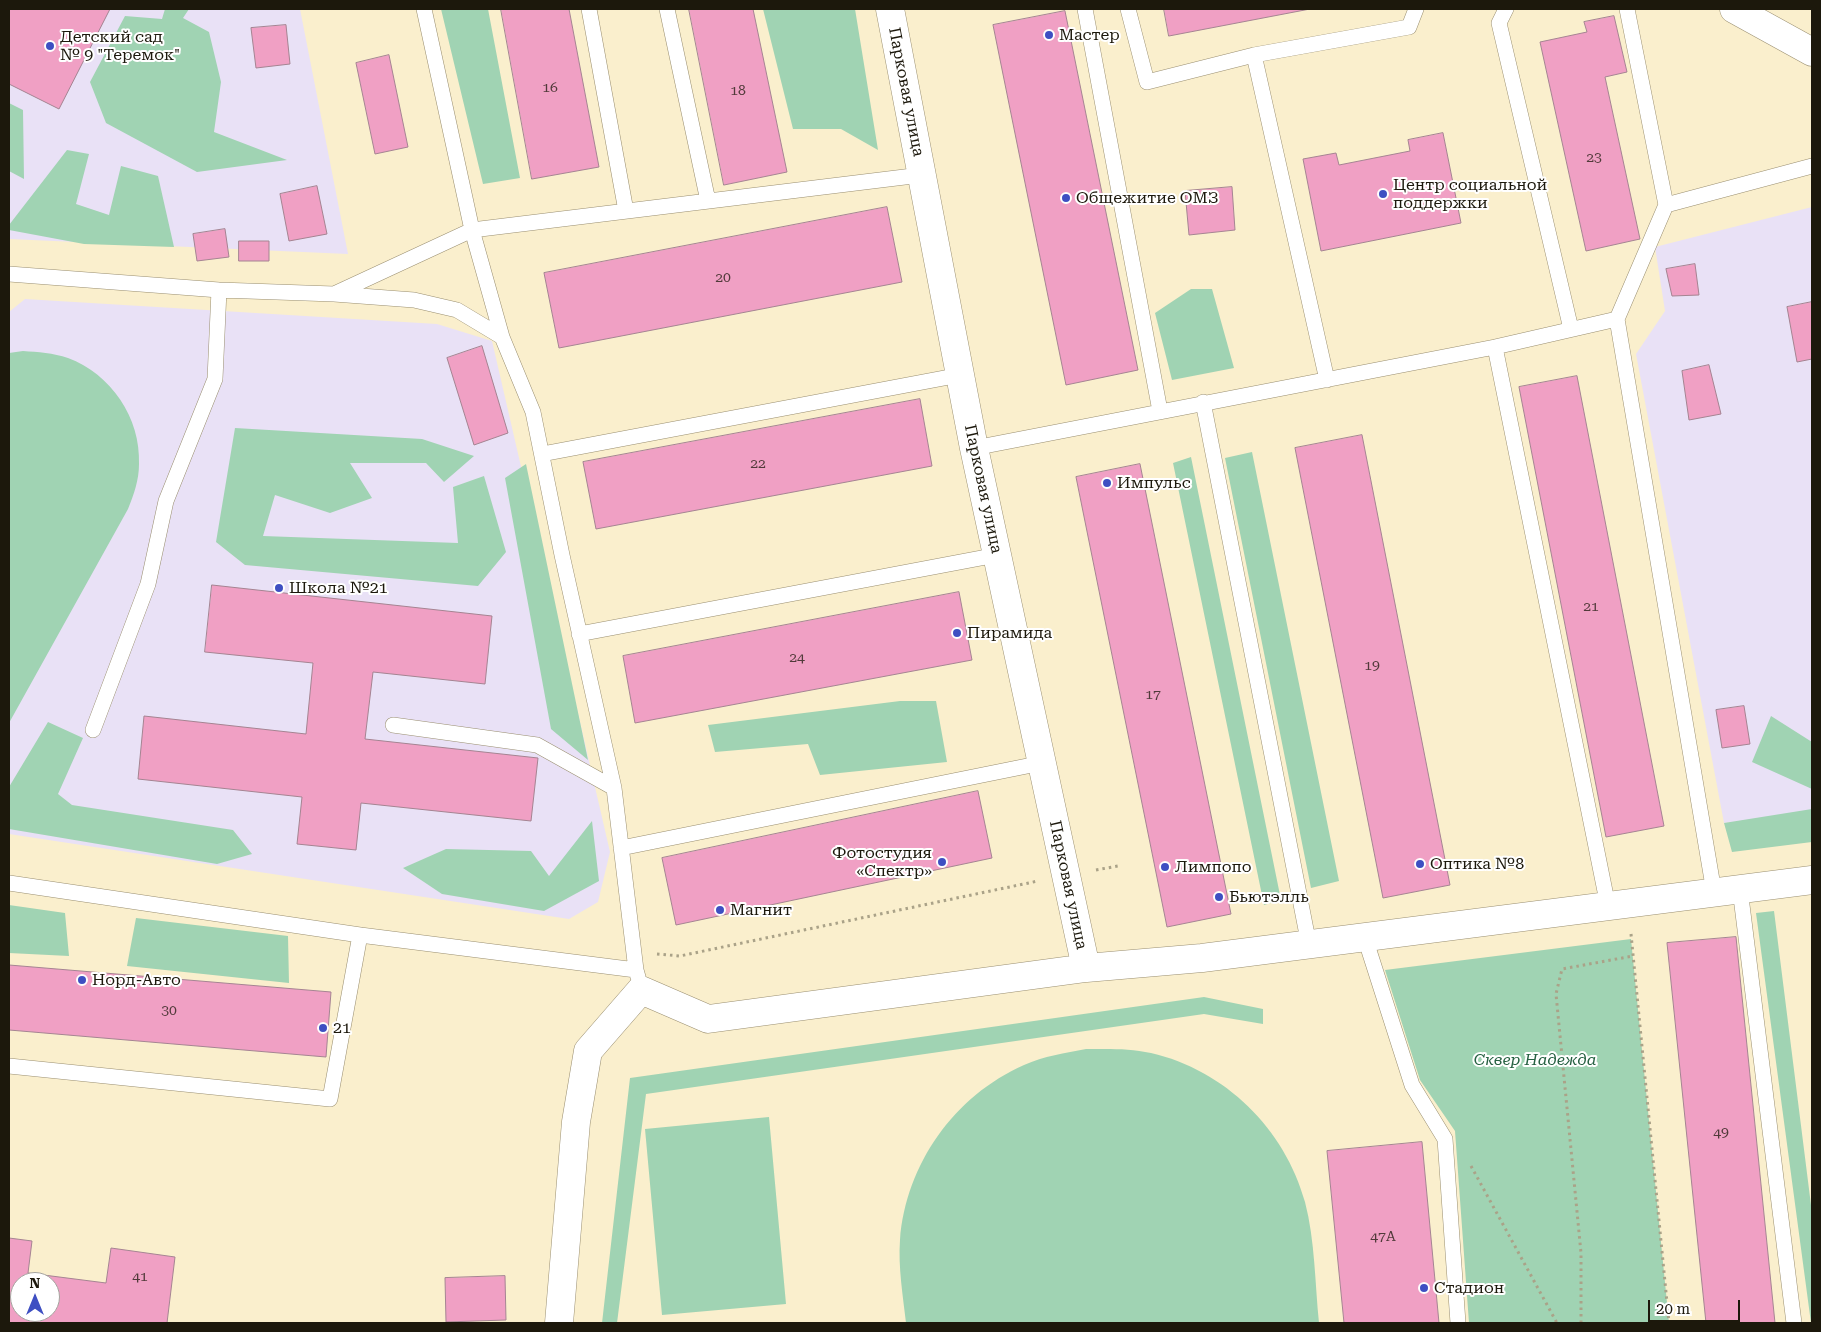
<!DOCTYPE html>
<meta charset="utf-8">
<style>
body{margin:0}
#map{position:relative;width:1821px;height:1332px;overflow:hidden;background:#faefcd;font-family:"Roboto Serif",serif}
canvas{display:block}
.frame{position:absolute;inset:0;border:10px solid #1c180c;pointer-events:none}
.north{position:absolute;left:10px;top:1272px;width:50px;height:50px;box-sizing:border-box;background:#fff;border:1px solid #a4a39e;border-radius:50%;rotate:0deg;font-size:14px;font-weight:700;line-height:20px;text-align:center;color:#1c180c}
.north::after{content:'';display:block;margin:auto;width:18px;height:22px;background:#3e4fc2;clip-path:polygon(50% 0,100% 100%,50% 72%,0 100%)}
.scale{position:absolute;left:1648px;top:1300px;width:92px;height:22px;box-sizing:border-box;border:2px solid #1c180c;border-top:0;padding-left:6px;font-size:15px;line-height:18px;white-space:nowrap;color:#1c180c;-webkit-text-stroke:4px #fff;paint-order:stroke}
</style>
<div id="map">
<canvas width="1821" height="1332"></canvas>
<div class="frame"></div>
<div class="north">N</div>
<div class="scale">20 m</div>
</div>
<script>
const ctx = document.querySelector('canvas').getContext('2d');
ctx.lineJoin = 'round';
function fill(path, color) { ctx.fillStyle = color; ctx.fill(path, 'evenodd'); }
function trace(path, color, width, dash) { ctx.strokeStyle = color; ctx.lineWidth = width; ctx.lineCap = dash ? 'butt' : 'round'; ctx.setLineDash(dash || []); ctx.stroke(path); }
function write(font, color, halo, rows, align = 'center') {
  ctx.font = font + ' "Roboto Serif",serif'; ctx.lineWidth = 4; ctx.setLineDash([]); ctx.textBaseline = 'middle'; ctx.strokeStyle = halo; ctx.fillStyle = color; for (const [text, x, y, turn = 0] of rows) {
    ctx.save(); ctx.translate(x, y); ctx.rotate((+turn || 0) * Math.PI / 180); ctx.textAlign = isNaN(turn) ? turn : align; if (halo) ctx.strokeText(text, 0, 0); ctx.fillText(text, 0, 0); ctx.restore();
  }
}
const education = new Path2D(`
 M9,9H300L348,254L9,239Z
 M1812,207V813L1724,823L1636,354L1665,311L1655,247Z
 M25,299L437,324L492,341L610,852L598,902L569,919L9,834V312Z`);
const green = new Path2D(`
 M165,9H189L183,18L209,32L221,82L214,132L287,160L197,172L106,123L90,82L125,16L162,19Z
 M441,9H488L520,178L483,184Z
 M763,9H855L878,150L841,129H793Z
 M9,103L23,110L24,179L9,171Z
 M67,150L89,154L76,204L109,215L121,166L158,176L174,247L84,244L9,230V225Z
 M1191,289H1212L1234,368L1172,380L1155,313Z
 M23,351C38,352 53,353 68,358C111,374 141,418 139,464C139,480 134,494 128,509L9,723V353Z
 M235,428L422,439L474,456L444,482L426,463H350L372,498L330,513L275,495L263,536L458,543L453,487L484,476L506,552L478,586L245,565L216,542Z
 M1252,452L1339,881L1311,888L1225,458Z
 M1191,457L1281,900L1264,905L1173,463Z
 M526,464L588,760L551,729L505,478Z
 M900,701H936L947,762L820,775L808,744L715,752L708,725Z
 M1771,716L1812,742V789L1752,762Z
 M48,722L83,738L58,794L72,805L233,830L252,854L217,864L9,829V787Z
 M1812,809V842L1732,852L1724,823Z
 M592,821L599,881L544,911L442,894L403,868L446,849L531,851L549,876Z
 M9,905L65,913L69,956L9,953Z
 M1774,911L1812,1213V1323H1811L1756,913Z
 M136,918L288,936L289,983L127,966Z
 M1631,939L1669,1323H1469L1455,1131L1420,1080L1385,970Z
 M1204,997L1263,1009V1024L1204,1014L646,1094L617,1323H602L630,1078Z
 M1086,1049C1108,1049 1129,1048 1151,1053C1225,1070 1285,1129 1305,1202C1315,1240 1315,1284 1319,1323H906C903,1296 898,1267 900,1240C906,1164 954,1096 1024,1065C1044,1056 1065,1053 1086,1049Z
 M769,1117L786,1304L662,1315L645,1129Z`);
const building = new Path2D(`
 M9,9H110L59,109L9,84Z
 M501,9H569L599,167L532,179Z
 M689,9H753L787,172L724,185Z
 M1164,9H1310L1169,36Z
 M1065,11L1138,370L1066,385L993,25Z
 M1614,16L1627,72L1605,77L1640,239L1586,251L1540,42L1587,32L1584,22Z
 M286,25L290,64L256,68L251,28Z
 M389,55L408,147L375,154L356,63Z
 M1443,133L1461,223L1321,251L1303,159L1336,153L1339,165L1410,151L1408,140Z
 M317,186L327,234L289,241L280,194Z
 M1232,187L1235,230L1189,235L1185,191Z
 M887,207L902,282L559,348L544,273Z
 M225,229L229,257L197,261L193,234Z
 M239,241H269V261H239Z
 M1695,264L1699,295L1672,296L1666,269Z
 M1812,302V359L1797,362L1787,307Z
 M482,346L508,433L474,445L447,358Z
 M1709,365L1721,414L1689,420L1682,371Z
 M1577,376L1664,826L1606,837L1519,387Z
 M920,399L932,466L596,529L583,462Z
 M1362,435L1450,885L1383,898L1295,448Z
 M1140,464L1231,914L1167,927L1076,477Z
 M212,585L492,616L485,684L373,672L365,739L538,758L531,821L361,803L356,850L297,844L302,797L138,779L144,716L306,734L313,663L205,652Z
 M959,592L972,660L635,723L623,656Z
 M1744,706L1750,744L1722,748L1716,710Z
 M978,791L992,858L676,925L662,858Z
 M1736,937L1775,1323H1706L1667,943Z
 M9,965L331,992L326,1057L9,1030Z
 M1422,1142L1439,1323H1344L1327,1151Z
 M9,1238L32,1241L28,1273L106,1283L111,1248L175,1257L167,1323H9ZM20,1282H50V1312H20Z
 M505,1276L506,1320L446,1322L445,1278Z`);
const path = new Path2D(`
 M1096,870L1118,866
 M1631,934L1669,1323
 M657,954L680,956L1038,881
 M1471,1166L1557,1323
 M1581,1323V1253L1556,994L1562,969L1633,956`);
const service = new Path2D(`
 M424,9L472,230L502,337L533,412L562,555L614,788L636,970
 M589,9L626,211
 M667,9L708,201
 M1085,9L1160,411
 M1128,9L1147,82L1254,55L1327,380
 M1506,9L1499,23L1571,329
 M1254,55L1409,27L1416,9
 M1666,205L1812,166
 M9,274L219,290L334,294L414,300L457,310L502,337
 M334,294L472,230L921,175
 M1617,319L1666,205L1627,9
 M1495,347L1608,906
 M1203,402L1309,945
 M974,448L1495,347L1617,319L1714,892
 M542,454L960,375
 M579,634L997,555
 M393,725L537,745L614,788
 M93,730L148,584L166,501L215,379L219,290
 M621,848L1042,763
 M9,883L360,935L636,970L638,977
 M1740,889L1794,1323
 M1365,938L1412,1085L1445,1139L1458,1323
 M9,1066L330,1099L360,935`);
const minor = new Path2D(`
 M890,9L974,448L1086,968
 M559,1323L576,1122L588,1051L641,990L708,1019L1086,968L1202,958L1812,880`);
const tertiary = new Path2D(`
 M1734,9L1812,52`);
const markers = [
 [1049,35,5,"#3e4fc2"],
 [50,46,5,"#3e4fc2"],
 [1383,194,5,"#3e4fc2"],
 [1066,198,5,"#3e4fc2"],
 [1107,483,5,"#3e4fc2"],
 [279,588,5,"#3e4fc2"],
 [957,633,5,"#3e4fc2"],
 [942,862,5,"#3e4fc2"],
 [1420,864,5,"#3e4fc2"],
 [1165,867,5,"#3e4fc2"],
 [1219,897,5,"#3e4fc2"],
 [720,910,5,"#3e4fc2"],
 [82,980,5,"#3e4fc2"],
 [323,1028,5,"#3e4fc2"],
 [1424,1288,5,"#3e4fc2"]
];
const numberNames = [
 ["16",550,88],
 ["18",738,91],
 ["23",1594,158],
 ["20",723,278],
 ["22",758,464],
 ["21",1591,607],
 ["24",797,658],
 ["19",1372,666],
 ["17",1153,695],
 ["30",169,1011],
 ["49",1721,1133],
 ["47А",1383,1237],
 ["41",140,1277]
];
const poiNames = [
 ["Мастер",1059,35],
 ["Детский сад",60,37],
 ["№ 9 \"Теремок\"",60,55],
 ["Центр социальной",1393,185],
 ["поддержки",1393,203],
 ["Общежитие ОМЗ",1076,198],
 ["Импульс",1117,483],
 ["Школа №21",289,588],
 ["Пирамида",967,633],
 ["Фотостудия",932,853,"right"],
 ["«Спектр»",932,871,"right"],
 ["Оптика №8",1430,864],
 ["Лимпопо",1175,867],
 ["Бьютэлль",1229,897],
 ["Магнит",730,910],
 ["Норд-Авто",92,980],
 ["21",333,1028],
 ["Стадион",1434,1288]
];
const streetNames = [
 ["Парковая улица",906,92,79],
 ["Парковая улица",983,489,78],
 ["Парковая улица",1068,885,78]
];
const parkNames = [
 ["Сквер Надежда",1535,1060]
];
fill(education, '#e9e1f6');
fill(green, '#a0d3b3');
fill(building, '#f0a0c4');
trace(building, '#a58492', 1);
trace(service, '#9a8f71', 16);
trace(minor, '#9a8f71', 29);
trace(tertiary, '#9a8f71', 29);
trace(path, '#aaa288', 3, [2.5, 4]);
trace(service, '#fff', 15);
trace(minor, '#fff', 28);
trace(tertiary, '#fff', 28);
for (const [x, y, r, color] of markers) { const dot = new Path2D(); dot.arc(x, y, r, 0, 2 * Math.PI); ctx.fillStyle = color; ctx.fill(dot); trace(dot, '#fff', 2); }
write('14px', '#513a3a', null, numberNames);
write('16px', '#1c180c', '#fff', poiNames, 'left');
write('16px', '#1c180c', '#fff', streetNames);
write('italic 16px', '#266142', '#fff', parkNames);
</script>
